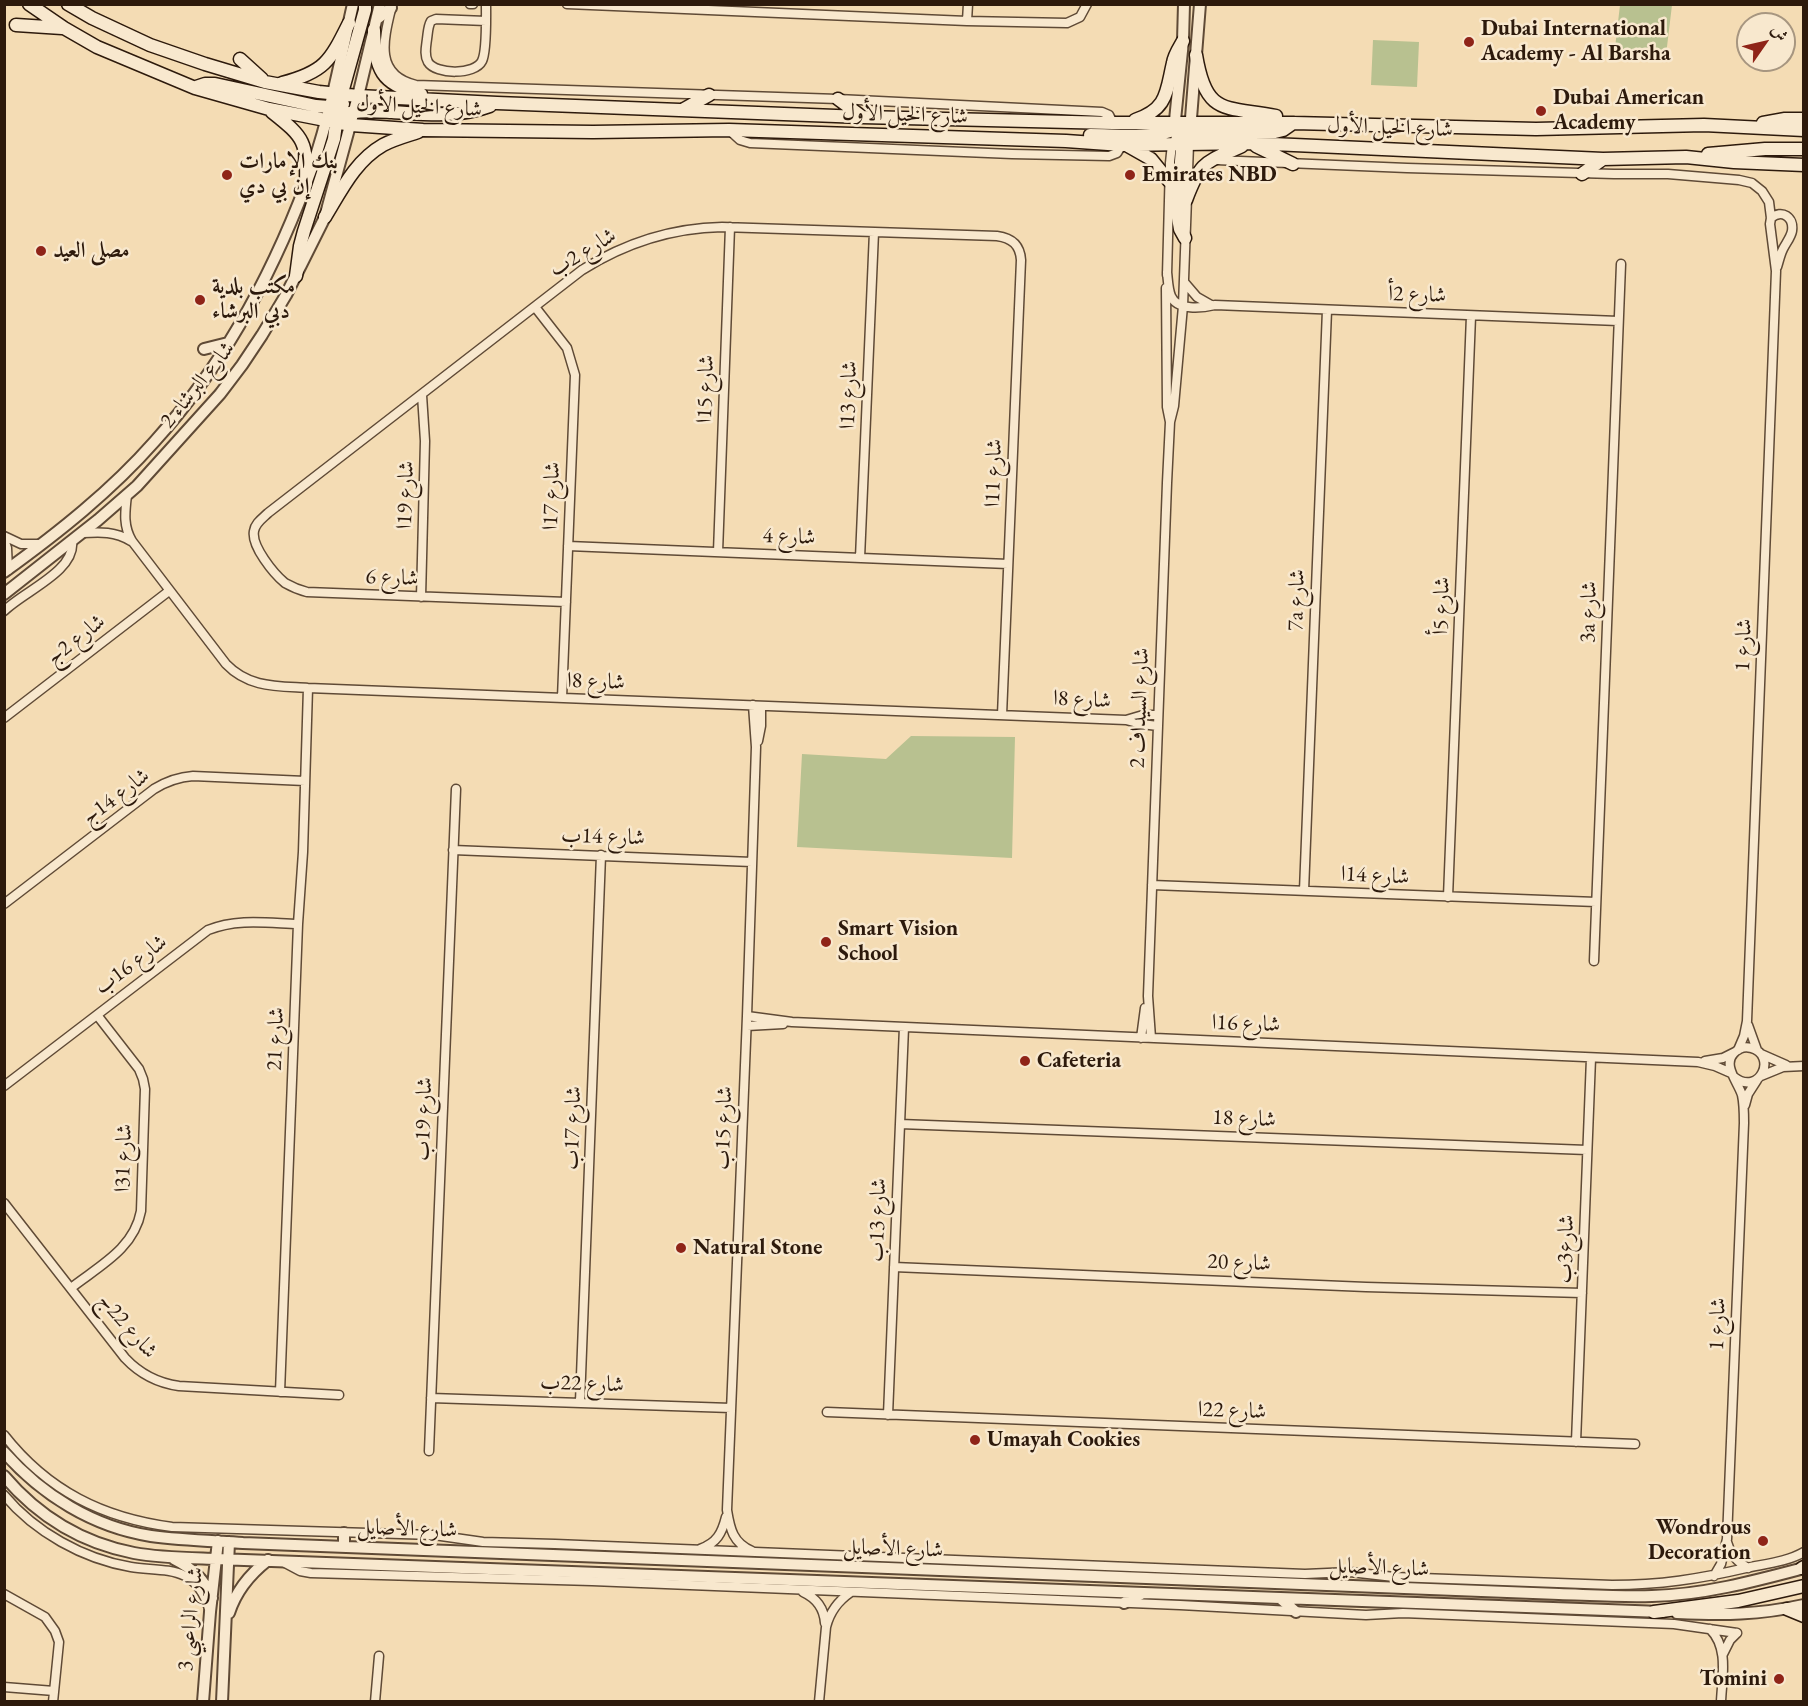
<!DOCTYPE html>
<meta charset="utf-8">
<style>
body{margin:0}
#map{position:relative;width:1808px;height:1706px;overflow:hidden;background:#f4dcb4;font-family:"EB Garamond",Amiri,serif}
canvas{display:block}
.frame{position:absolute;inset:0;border:6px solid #2d1a0c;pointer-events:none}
.north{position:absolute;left:1736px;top:12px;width:60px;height:60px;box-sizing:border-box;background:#f8e8ce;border:2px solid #a79680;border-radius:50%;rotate:56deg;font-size:16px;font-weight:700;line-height:24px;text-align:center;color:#2d1a0c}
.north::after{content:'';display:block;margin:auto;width:21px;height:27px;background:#8f2418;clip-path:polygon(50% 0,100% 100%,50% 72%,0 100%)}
</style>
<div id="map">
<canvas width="1808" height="1706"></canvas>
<div class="frame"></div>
<div class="north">ش</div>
</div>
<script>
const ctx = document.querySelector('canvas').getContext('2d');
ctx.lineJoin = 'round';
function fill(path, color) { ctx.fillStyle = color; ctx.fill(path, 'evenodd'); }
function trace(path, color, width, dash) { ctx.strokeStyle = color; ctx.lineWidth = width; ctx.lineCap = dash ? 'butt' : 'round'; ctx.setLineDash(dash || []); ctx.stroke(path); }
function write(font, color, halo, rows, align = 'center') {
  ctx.font = font + ' "EB Garamond",Amiri,serif'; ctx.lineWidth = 5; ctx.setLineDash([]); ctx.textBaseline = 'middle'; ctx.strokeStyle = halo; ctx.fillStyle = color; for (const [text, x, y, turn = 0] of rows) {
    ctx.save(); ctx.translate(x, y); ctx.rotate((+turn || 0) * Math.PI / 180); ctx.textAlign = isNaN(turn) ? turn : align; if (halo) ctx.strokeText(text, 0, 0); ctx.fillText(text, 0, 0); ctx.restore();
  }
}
const green = new Path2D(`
 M1620,5H1672L1666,55L1615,48Z
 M1373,40L1419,42L1417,87L1371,85Z
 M911,736L1015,737L1012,858L797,847L802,754L886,759Z`);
const minor = new Path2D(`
 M470,4H473
 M567,4L967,21L1067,23L1080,17L1087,4
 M392,5C384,38 373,75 416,85L838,99L1102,112L1109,115L1113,123
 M486,21L436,19L431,21C428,26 428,32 427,39C426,47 424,55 428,62C436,75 475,75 482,61C487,51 486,17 486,4
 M967,21L968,4
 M729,130L740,140L750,143L1012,154L1109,156L1117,153L1122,145
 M1216,160L1407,168L1614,174H1668L1739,180L1752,183L1762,191L1769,202L1771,218L1770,224L1776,271L1747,1021L1744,1036L1738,1050
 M1771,218C1782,209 1794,217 1792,231C1791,237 1786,243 1783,249C1780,255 1779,261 1777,267
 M1167,272C1168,280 1168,289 1171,296C1177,311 1202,308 1215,305L1618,321
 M1167,275L1170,163L1172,144
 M1185,283L1197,297L1211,305
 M1166,288L1167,407L1170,422
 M535,307L567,348L575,375L562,698
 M127,495C125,512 123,526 132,541L226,664C249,688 277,686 308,688L1126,720L1141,724L1158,726
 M82,533C100,532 115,531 131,541
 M4,536L21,544H42
 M4,540L7,548L8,570
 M568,546L1008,564
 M718,552L730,227
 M860,558L874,232
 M421,597L425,441L422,395
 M566,602L307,592C299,590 292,587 285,583C274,574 251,546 254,531C255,523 263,518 268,513L582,270C625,243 671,228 722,227L997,236C1012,238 1020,245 1021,260L1002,715
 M4,611C24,591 76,571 72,541
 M4,718L169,591
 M1126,720L1143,715H1158
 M758,741L761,726V706
 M453,850L752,862
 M1152,885L1596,902
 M1304,891L1327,310
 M1448,897L1471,316
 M4,904L154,789C167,781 179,777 193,776L305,781
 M1594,961L1621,264
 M747,1016L792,1022L1698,1062L1715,1066L1731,1073
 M1748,1025L1757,1050
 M747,1026L783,1024
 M1141,1038L1145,1008
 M1151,1038L1148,996L1167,483L1170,422L1174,406L1183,306L1189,144
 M1761,1054L1786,1065
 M1705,1061L1723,1058L1735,1052
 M1761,1076L1783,1067L1804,1066
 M4,1086L208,930C237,918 268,923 298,924
 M1745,1105L1748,1094L1757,1080
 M900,1124L1587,1150
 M4,1203L125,1358C140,1374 157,1383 179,1386L339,1395
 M894,1267L1366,1287L1582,1293
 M71,1288C99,1266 134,1249 141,1211L145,1089L143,1079L139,1069L97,1015
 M280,1392L298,924L303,852L308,688
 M431,1398L731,1408
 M580,1402L601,855
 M827,1412L1635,1444
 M888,1415L904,1027
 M4,1435C48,1491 103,1518 172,1527L434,1535L483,1542L555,1544L1305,1574L1350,1572L1394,1577L1612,1585C1660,1585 1699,1579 1746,1568C1764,1564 1787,1562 1804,1552
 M1576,1442L1591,1058
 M429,1451L456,789
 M4,1495C35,1532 83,1559 131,1567C148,1570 170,1568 185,1576C198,1583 205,1595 209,1609
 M1727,1542C1730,1554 1737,1562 1748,1568
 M700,1549C717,1543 722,1533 726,1517
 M752,1551C733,1543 730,1529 727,1510L747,1016L756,747L753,705
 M285,1563L300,1571L311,1573L592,1581L1180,1605L1366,1615L1403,1613L1674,1624L1737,1633
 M1714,1576L1721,1564L1727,1539L1744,1123C1744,1114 1744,1104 1742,1095C1738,1082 1722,1065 1734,1053C1739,1048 1745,1046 1751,1048C1778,1055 1760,1097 1734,1077
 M803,1592C816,1598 824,1608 825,1623
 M4,1594L45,1617L55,1631L59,1642L53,1702
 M1710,1629C1729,1648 1722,1677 1721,1702
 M1723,1654L1730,1640L1737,1633
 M4,1687L54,1691
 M375,1702L379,1656
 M819,1702L826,1627C830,1611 838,1601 851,1592`);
const tertiary = new Path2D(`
 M377,19L391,8
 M1174,130L1183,41L1184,4
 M1190,131L1200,4
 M204,349L228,343
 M4,572C58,533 111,491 155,441C221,368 271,277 306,184C328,127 339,65 353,4
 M4,594L98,520L137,486L220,394L242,365L262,335L286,295L325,217L358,96L380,4
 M4,1452C42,1495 93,1527 151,1536C181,1540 213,1541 243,1543L1559,1594C1590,1595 1621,1597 1652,1596C1703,1595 1755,1581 1804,1568
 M4,1476C38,1516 82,1543 134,1553C161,1558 190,1558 217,1559L1662,1612
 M344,1533V1547
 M174,1559C192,1568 204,1579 212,1598
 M1281,1599L1296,1612
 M1124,1603L1143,1593
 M229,1613C236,1591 250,1574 268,1560
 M1677,1613C1724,1615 1758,1615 1804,1605
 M203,1702L210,1612L218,1541
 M222,1702L229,1542`);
const secondary = new Path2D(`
 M29,4L64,28L97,47L195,88L269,109L351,125L423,130L593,132L729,130L1066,141L1122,145L1250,143L1603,159L1686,157L1734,162L1804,165
 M68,4L92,18L150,45L205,64L265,82L319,92L358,96L497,103L862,117L1113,123H1294L1536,129L1704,125L1804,130
 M16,25L62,28
 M374,30C375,69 381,85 421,94
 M1196,55C1206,116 1224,106 1276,116
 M240,59L262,79
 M282,83C325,72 330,61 349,23
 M196,87L205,84H215L316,106L329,107L343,104
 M838,99L861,116
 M340,100L365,10V4
 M684,109L709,95
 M272,112C305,138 307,142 306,184
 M333,118C352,109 372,111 392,112C425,114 458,118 490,106
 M1135,120C1168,109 1166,92 1173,63C1174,55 1179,48 1183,41
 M1763,123L1785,119H1804
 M1090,135C1123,135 1160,141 1189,123
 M1183,136L1177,212L1180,229L1185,238
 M1177,140L1183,135L1190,133L1275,132L1283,130L1293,123
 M1128,146L1151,159L1169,181
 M1256,146L1293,164
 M1708,154L1765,149H1804
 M1582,174L1603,159
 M1186,200C1201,160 1205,163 1242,146
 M325,217C341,191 355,161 383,145C394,139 406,136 418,132
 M296,276L300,246L304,231L334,139L337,115L332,93
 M1802,1568L1804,1567
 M1787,1609L1804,1616
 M1654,1612L1738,1601L1804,1586`);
const markers = [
 [1469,42,6,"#8f2418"],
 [1541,111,6,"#8f2418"],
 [227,175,6,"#8f2418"],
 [1130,175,6,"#8f2418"],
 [41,251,6,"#8f2418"],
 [200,300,6,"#8f2418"],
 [826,942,6,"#8f2418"],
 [1025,1061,6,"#8f2418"],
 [681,1248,6,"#8f2418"],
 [975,1440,6,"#8f2418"],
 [1763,1541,6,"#8f2418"],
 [1779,1679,6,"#8f2418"]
];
const poiNames = [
 ["Dubai International",1481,29],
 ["Academy - Al Barsha",1481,54],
 ["Dubai American",1553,98],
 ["Academy",1553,123],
 ["بنك الإمارات",239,162],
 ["إن بي دي",239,187],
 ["Emirates NBD",1142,175],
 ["مصلى العيد",53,251],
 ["مكتب بلدية",212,287],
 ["دبي البرشاء",212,312],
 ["Smart Vision",838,929],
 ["School",838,954],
 ["Cafeteria",1037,1061],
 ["Natural Stone",693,1248],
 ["Umayah Cookies",987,1440],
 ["Wondrous",1751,1528,"right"],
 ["Decoration",1751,1553,"right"],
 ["Tomini",1767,1679,"right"]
];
const streetNames = [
 ["شارع الخيل الأول",419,107,3],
 ["شارع الخيل الأول",905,115,2],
 ["شارع الخيل الأول",1390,128,2],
 ["شارع 2ب",583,253,-31],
 ["شارع 2أ",1417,295,2],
 ["شارع البرشاء 2",198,385,-51],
 ["شارع 15ا",706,389,-88],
 ["شارع 13ا",849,395,-88],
 ["شارع 11ا",994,473,-88],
 ["شارع 19ا",406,495,-88],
 ["شارع 17ا",552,496,-88],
 ["شارع 4",789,537,2],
 ["شارع 6",392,578,2],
 ["7a شارع",1297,600,-88],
 ["شارع 5أ",1442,606,-88],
 ["3a شارع",1589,612,-88],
 ["شارع 2ج",76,640,-38],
 ["شارع 1",1744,645,-88],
 ["شارع 8ا",596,682,2],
 ["شارع 8ا",1082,700,3],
 ["شارع السيداف 2",1140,708,-88],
 ["شارع 14ج",116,797,-37],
 ["شارع 14ب",603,837,2],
 ["شارع 14ا",1375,876,3],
 ["شارع 16ب",131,965,-37],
 ["شارع 16ا",1246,1024,2],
 ["شارع 21",276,1039,-88],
 ["شارع 19ب",424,1119,-88],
 ["شارع 18",1244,1119,2],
 ["شارع 17ب",573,1128,-88],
 ["شارع 15ب",724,1128,-88],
 ["شارع 31ا",124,1158,-88],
 ["شارع 13ب",878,1220,-88],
 ["شارع3ب",1566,1249,-88],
 ["شارع 20",1239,1263,2],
 ["شارع 1",1718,1324,-88],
 ["شارع 22ج",127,1326,49],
 ["شارع 22ب",582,1384,2],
 ["شارع 22ا",1232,1411,2],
 ["شارع الأصايل",407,1529,2],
 ["شارع الأصايل",893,1549,2],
 ["شارع الأصايل",1379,1568,2],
 ["شارع الراعبي 3",191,1619,-84]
];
fill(green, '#b8c190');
trace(minor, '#5f4a36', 11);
trace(tertiary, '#5f4a36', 14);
trace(secondary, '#2d1a0c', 15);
trace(minor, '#f8e8ce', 8);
trace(tertiary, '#f8e8ce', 10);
trace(secondary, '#f8e8ce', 12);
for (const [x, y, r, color] of markers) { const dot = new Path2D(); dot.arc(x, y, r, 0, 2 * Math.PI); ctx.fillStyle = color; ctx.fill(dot); trace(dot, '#f8e8ce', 2); }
write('bold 22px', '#2d1a0c', '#f8e8ce', poiNames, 'left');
write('22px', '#2d1a0c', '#f8e8ce', streetNames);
</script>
